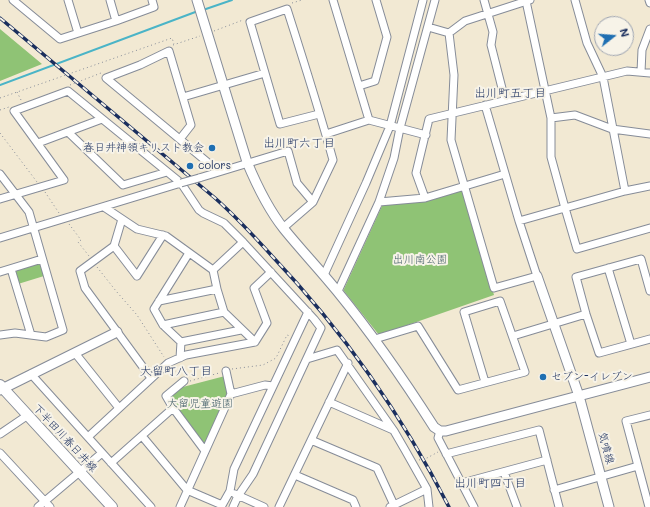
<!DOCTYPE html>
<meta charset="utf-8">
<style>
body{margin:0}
#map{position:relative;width:650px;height:507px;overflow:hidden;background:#f2e9d3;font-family:Mali,sans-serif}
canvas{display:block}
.north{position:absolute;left:594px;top:16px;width:40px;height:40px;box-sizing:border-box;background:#f7f3e8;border:1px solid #9fa5b1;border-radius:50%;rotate:73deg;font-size:11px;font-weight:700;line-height:16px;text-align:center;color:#1b2f5e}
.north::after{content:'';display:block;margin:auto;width:14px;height:18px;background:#1f6fb2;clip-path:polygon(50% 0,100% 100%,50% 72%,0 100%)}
</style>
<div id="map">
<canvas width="650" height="507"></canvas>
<div class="north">N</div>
</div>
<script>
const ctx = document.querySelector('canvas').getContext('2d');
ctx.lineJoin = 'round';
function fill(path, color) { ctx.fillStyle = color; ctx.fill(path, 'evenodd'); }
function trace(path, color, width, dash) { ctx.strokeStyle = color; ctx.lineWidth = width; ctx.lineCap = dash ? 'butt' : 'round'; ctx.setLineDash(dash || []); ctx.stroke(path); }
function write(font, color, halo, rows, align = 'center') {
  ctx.font = font + ' Mali,"Klee One",sans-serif'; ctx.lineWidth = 4; ctx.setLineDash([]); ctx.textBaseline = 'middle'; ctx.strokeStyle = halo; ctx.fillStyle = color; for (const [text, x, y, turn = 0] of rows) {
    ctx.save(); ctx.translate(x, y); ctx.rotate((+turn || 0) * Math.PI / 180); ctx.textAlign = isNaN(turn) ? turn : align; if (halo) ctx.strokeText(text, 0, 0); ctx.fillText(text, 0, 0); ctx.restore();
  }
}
const green = new Path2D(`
 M0,29L42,64L0,81Z
 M460,190L463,192L494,295L379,335L344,291V289L382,206Z
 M38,263L41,265L44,276L18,284L14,272L16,270Z
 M225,376L229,391L205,444H203L169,398L179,388Z`);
const stream = new Path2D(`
 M203,10L232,0
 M0,85L198,11`);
const path = new Path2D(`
 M292,3L302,0
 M214,31L243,20
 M173,45L200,36
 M70,85L101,73
 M17,92L22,102
 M0,98L172,38L174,44
 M0,110L9,107
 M0,133L37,182
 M45,192L59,213
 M69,224L81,240L78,242L89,256
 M97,267L116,291L137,315L164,357
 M172,368L178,376
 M232,369L263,365L276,358L287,335L290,336
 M190,381L219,373
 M419,460L427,458L438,452`);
const minor = new Path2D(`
 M13,0L60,39L116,21L154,7L152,0
 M68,0L78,33
 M110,0L116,21
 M333,0L369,120
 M484,0L493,32L491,45L505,100
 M575,0L587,43L603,77L625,191
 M649,0L650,3
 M526,1L551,118V157L565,208L577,249L650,228
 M428,27L449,33L465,21L530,0
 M449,33L454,75L451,140L494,288L537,276L519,221L485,105
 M641,72L642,50L650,29
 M359,86L375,81L387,37L376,0
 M183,97L265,73
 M551,118L575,115L612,129L650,134
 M68,132L123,185L167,172
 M326,134L369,120L426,135
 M180,139L191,125L169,51L140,65L106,78L218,171
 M38,143L102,119
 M0,174L29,212L63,330L46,337L15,333L0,335
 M199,178L288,151L297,183L313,202
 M425,198L416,173L429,119L627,71L650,73
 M0,199L64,180L14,111L68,91L181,183L199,210L203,213L224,223L243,242L314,319L321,328L253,474L238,496L233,507
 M379,202L425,198L505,174
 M104,207L137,229L166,236L213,270
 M122,219L114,246L80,271L85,288L151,378
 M519,221L625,191L650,186
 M283,228L313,202L333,160C319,109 303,59 287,9L250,22L280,124L319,114
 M0,238L181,183
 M243,242L213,270L217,289L224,312L255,342
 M114,246L137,276L163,235
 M608,268L631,344
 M11,269L31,335
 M0,272L42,259
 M324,275L366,183L390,126L423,0
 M338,291L379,202L394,158L400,128L435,0
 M650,291L641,259L576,277L586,314L599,353L650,339
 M159,301L217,289
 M163,325L224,312
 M513,336L586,314
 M375,339L418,326L458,390L525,372L500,301L464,312L485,382
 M181,342L241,330
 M75,353L119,408
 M180,358L181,342L163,325L154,309L189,253
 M307,359L337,350L394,431L405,450L427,489L429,507
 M31,374L151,507
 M231,394L265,385L273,386
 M329,402L393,430
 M173,408L166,396L184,381
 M440,431L438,438L474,507
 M0,434L28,415
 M142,436L187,490L222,505
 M88,437L168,363L186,355L255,342L267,323L254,288L271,272
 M311,440L377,468L394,505
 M0,453L50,507
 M446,454L539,430L559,507
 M111,463L173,408L205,451
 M504,472L517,507
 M295,475L353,500L356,507
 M462,483L547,460
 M554,490L638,466
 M235,494L264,507
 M38,507L102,453
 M180,507L231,394L226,371
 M221,507L230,491L234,469L308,312
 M279,507L348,363
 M390,507L427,489
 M649,507L626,421L650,415`);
const tertiary = new Path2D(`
 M197,0L247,162C257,186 268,209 284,229C301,250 320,270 337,291C373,335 404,380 434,427L440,431H446L650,377
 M537,276L579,396L609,507
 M0,390L117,332`);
const secondary = new Path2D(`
 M0,385L112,507`);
const rail = new Path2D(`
 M0,18L215,198C235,216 254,236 272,256C343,331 402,415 449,507`);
const minorBridge = new Path2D(`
 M181,183L199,178`);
const markers = [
 [212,148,4,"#1f6fb2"],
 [190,166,4,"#1f6fb2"],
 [543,377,4,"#1f6fb2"]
];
const poiNames = [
 ["春日井神領キリスト教会",204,148,"right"],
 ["colors",198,166],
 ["セブン-イレブン",551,377]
];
const parkNames = [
 ["出川南公園",420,260],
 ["大留児童遊園",200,404]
];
const streetNames = [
 ["下半田川春日井線",65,438,47],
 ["気噴線",606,448,75]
];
const neighbourhoodNames = [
 ["出川町五丁目",510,93],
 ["出川町六丁目",299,143],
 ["大留町八丁目",176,371],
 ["出川町四丁目",490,483]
];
fill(green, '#8fc375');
trace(stream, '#4ab4c7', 2);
trace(minor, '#868c98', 9);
trace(tertiary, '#868c98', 11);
trace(secondary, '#868c98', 12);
trace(path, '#868c98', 1, [1, 3]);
trace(minor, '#fff', 7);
trace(tertiary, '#fff', 9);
trace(secondary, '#fff', 10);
trace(rail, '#1b2f5e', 3.5);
trace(rail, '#f7f3e8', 2, [6]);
trace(minorBridge, '#868c98', 9, []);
trace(minorBridge, '#fff', 7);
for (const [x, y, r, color] of markers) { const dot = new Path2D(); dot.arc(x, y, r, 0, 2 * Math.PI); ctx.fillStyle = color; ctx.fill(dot); trace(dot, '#f7f3e8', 1.5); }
write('11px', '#1b2f5e', '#f7f3e8', poiNames, 'left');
write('11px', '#3e5b65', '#f7f3e8', parkNames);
write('11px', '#1b2f5e', '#f7f3e8', streetNames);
write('12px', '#1b2f5e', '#f7f3e8', neighbourhoodNames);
</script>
